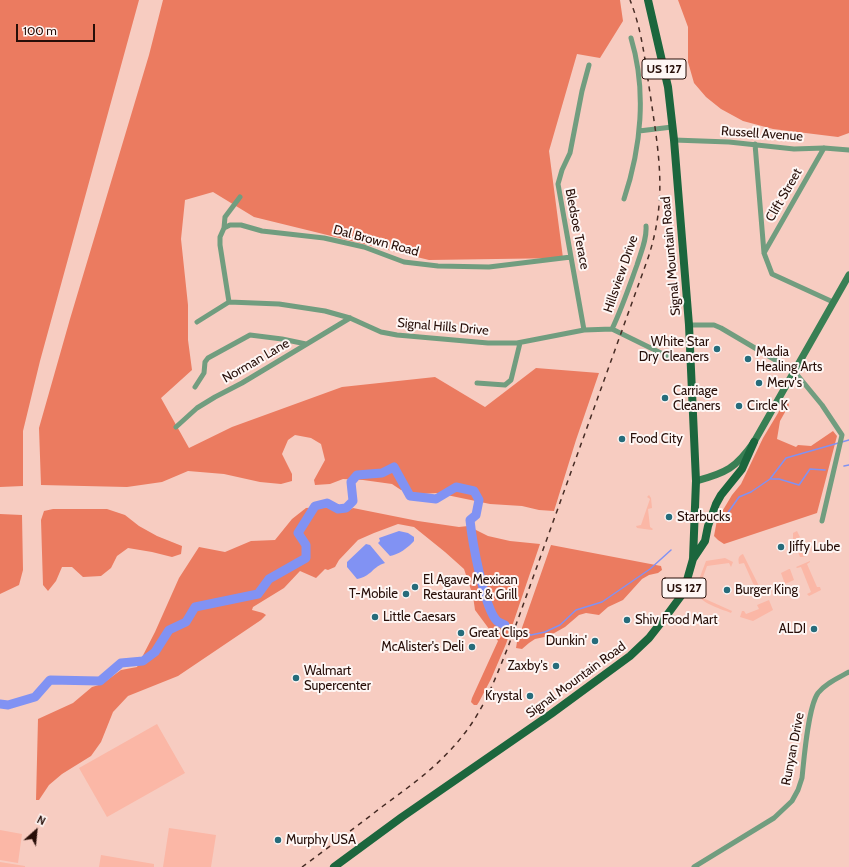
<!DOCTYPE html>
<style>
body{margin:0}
#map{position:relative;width:849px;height:867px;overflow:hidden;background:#f7ccc1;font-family:Cabin,sans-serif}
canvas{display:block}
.north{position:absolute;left:16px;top:811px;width:40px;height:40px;-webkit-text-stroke:3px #fef6f4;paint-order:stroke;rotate:27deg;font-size:11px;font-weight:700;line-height:16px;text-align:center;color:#270e08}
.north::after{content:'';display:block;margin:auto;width:14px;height:18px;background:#270e08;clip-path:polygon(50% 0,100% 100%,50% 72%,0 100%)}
.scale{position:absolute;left:16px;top:24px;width:79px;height:18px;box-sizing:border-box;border:2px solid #270e08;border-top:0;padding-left:5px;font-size:12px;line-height:14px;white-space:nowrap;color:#270e08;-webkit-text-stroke:3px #fef6f4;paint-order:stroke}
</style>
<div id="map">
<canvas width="849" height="867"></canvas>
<div class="north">N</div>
<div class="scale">100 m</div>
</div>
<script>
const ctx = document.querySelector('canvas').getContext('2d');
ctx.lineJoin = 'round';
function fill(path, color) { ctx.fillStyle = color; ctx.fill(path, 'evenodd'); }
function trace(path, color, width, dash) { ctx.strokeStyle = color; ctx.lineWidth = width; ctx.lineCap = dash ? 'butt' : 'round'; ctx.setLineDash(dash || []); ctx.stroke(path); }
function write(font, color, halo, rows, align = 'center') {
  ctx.font = font + ' Cabin,sans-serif'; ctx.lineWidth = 4; ctx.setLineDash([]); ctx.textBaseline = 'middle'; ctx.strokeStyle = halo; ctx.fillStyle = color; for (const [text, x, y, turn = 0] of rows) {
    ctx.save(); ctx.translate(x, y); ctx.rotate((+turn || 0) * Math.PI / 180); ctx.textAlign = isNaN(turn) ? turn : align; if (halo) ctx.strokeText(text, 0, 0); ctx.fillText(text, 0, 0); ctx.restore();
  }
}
const green = new Path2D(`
 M649,495L651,498L652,508L648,509L650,527L653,529L652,530L637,528L636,526L641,525L650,499L647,497Z
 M797,531L800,537L797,539L802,553H807L806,556L802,557H800L793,539V533Z
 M743,554L763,594L761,597H759L744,563L739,564C738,559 738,556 743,554Z
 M725,558L733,562L731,567L729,563L707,566L698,591L704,595L703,598L732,611L731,613C719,608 699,603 695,590L706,561Z
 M810,561V562L807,564L817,587H820L821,590L809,596L807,594L811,592L801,567L797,568L796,567Z
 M789,569H790L794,580L785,584L781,573Z
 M769,600L773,610L753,621L740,617L742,611H744L746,614L759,609L757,605Z
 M157,724L185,773L107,817L79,768Z
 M169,828L216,835L211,867H163Z
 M0,830L22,834L18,863L0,860Z
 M101,855L154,864V867H99Z
 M0,862L25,866V867H0Z`);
const forest = new Path2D(`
 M0,0H139L40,361L23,431V486L0,487Z
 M163,0H620L623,21L600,58L577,54L549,151L563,258L429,260L254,217L213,192L185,200L181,239L188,305V340L192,370L161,398L189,448L232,427L342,387L435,377L485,407L536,368L599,373L576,440L554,511L539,510L522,506L490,504L437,493L421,494L401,490L392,484L363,480L343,479L330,484L315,485L314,480L325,460L321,444L311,438L295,435L288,440L282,454L292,474V481L281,484L260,482L224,474L188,471L162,482L127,487L41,485L39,428L70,319L149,55Z
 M678,0H849V133L838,137L773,129L743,121L721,109L706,97L694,83L688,62V27Z
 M787,401L789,405L780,421L777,439L796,447L798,445L811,446L833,431L837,436L817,513L724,544L718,540L714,536L717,520L732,495L741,484L763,438L784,403Z
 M306,508C313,508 322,506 329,508C339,510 342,515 353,508L418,521L459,527L468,526L488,536L510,541L540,544L506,644L491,679L479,702L477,705H474L471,702L472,698L498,641L475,610L473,596L464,569L445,552L414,527L398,524L374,533L358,540L339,560L335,567L328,570L325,569L316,578L300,571L284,588L253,607L252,610L263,613L266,615L261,620L178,676L128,696L113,712L101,742L91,756L62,774L49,785L39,800H36L38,719L73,703L92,687L102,684L121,670L137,667L155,632L179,578L199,547L225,552L251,541L275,540L292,519Z
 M53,509H107L125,515L139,526L157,536L182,546L181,554L172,557L152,552L128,548L117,556L111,568L101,576L83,577L72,567H62L56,581L48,591L43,585L41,520L44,511Z
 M0,514L22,515L23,570L19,585L0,594Z
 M551,545L661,566L662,570L658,573L649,575L642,579L623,600L608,607L599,615L586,613L579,615L565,627L549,636L535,639L529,643L522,649L516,648L517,642Z`);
const water = new Path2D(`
 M399,531L408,533L414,537V541C409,547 398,555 390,556L378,543L380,541L379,538Z
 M366,544L370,545L385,563C373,566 371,577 357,579L347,567V562Z`);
const stream = new Path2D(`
 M844,466L849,465
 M770,479H779L799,485L810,469L825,470
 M722,521L739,497L751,492L770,479L786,458L849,440
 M523,632L531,635L545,632L560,625L576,610L602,602L650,569L671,550`);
const river = new Path2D(`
 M0,704L8,705L35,697L50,680L100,681L121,663L143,661L155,652L169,630L186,622L195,607L258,594L269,579L306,558V545L298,533L315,506L327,503L338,509L346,508L353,501L351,482L357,475L382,473L394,467L410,496L436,499L456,487L474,491L479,500L476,515L470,520C472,540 484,608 497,621C499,623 503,624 505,625`);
const street = new Path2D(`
 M639,131L672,127
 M674,140L729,142L794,149L824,148L849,150
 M755,144L764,253L772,274L833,302
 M624,199C641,148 647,91 631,38
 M224,228L230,225H241L262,231L324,238L364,247L404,262L438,266L489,267L571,257
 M764,253L824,148
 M229,302L279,304L325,311L350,318L381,332L397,335L488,343H517L584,330L612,329L665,355L675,359H691
 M229,302L220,245V237L224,228L225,217L240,197
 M197,322L229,302
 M689,325H714L721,328L794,371L822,405L842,435L822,521
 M612,329C622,308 629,287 637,265C641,252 647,239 646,226
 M584,330L558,184L562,170L570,153L582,91L589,65
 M477,383L505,385L511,380L520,343
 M195,387L204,373L205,362L208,358L250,335L282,339L306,344
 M176,427L197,408L215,397L242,383L350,318
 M694,867L774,818L792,801L798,790L802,778C804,759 808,707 818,693C826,683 838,678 849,672`);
const secondary = new Path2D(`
 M696,481C726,473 736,468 754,442L849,275`);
const primary = new Path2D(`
 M693,559L705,541L708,526L716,504L721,495L742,469L754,442
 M334,867L402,817L551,714L630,656L649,638L667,615L681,596L687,580L693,559L696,481L689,325L674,140L668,87L648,0`);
const rail = new Path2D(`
 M302,867C329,847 356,827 383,806C413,784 441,764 464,734C484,709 496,677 508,647L647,261C668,200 659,155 650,93C645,61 642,30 630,0`);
const markers = [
 [717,349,4,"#266c7b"],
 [748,359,4,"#266c7b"],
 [759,383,4,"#266c7b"],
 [665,398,4,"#266c7b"],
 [739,406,4,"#266c7b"],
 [622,439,4,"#266c7b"],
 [669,517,4,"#266c7b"],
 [781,547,4,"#266c7b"],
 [415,587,4,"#266c7b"],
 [727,590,4,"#266c7b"],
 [406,594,4,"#266c7b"],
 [375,617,4,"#266c7b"],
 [627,620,4,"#266c7b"],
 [814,629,4,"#266c7b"],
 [461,633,4,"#266c7b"],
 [595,641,4,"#266c7b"],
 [472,647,4,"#266c7b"],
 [556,666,4,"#266c7b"],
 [296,678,4,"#266c7b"],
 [530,696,4,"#266c7b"],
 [278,840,4,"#266c7b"]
];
const shields = [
 [664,69,44],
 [684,588,44]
];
const shieldNames = [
 ["US 127",664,69],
 ["US 127",684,588]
];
const streetNames = [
 ["Russell Avenue",762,134,4],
 ["Clift Street",784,195,-60],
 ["Bledsoe Terace",577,229,79],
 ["Dal Brown Road",376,241,15],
 ["Signal Mountain Road",671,256,-95],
 ["Hillsview Drive",621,274,-71],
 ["Signal Hills Drive",443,327,5],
 ["Norman Lane",256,361,-30],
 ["Signal Mountain Road",576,680,-36],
 ["Runyan Drive",793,749,-79]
];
const poiNames = [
 ["White Star",709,342,"right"],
 ["Dry Cleaners",709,357,"right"],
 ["Madia",756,352],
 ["Healing Arts",756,367],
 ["Merv's",767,383],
 ["Carriage",673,391],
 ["Cleaners",673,406],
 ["Circle K",747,406],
 ["Food City",630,439],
 ["Starbucks",677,517],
 ["Jiffy Lube",789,547],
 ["El Agave Mexican",423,580],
 ["Restaurant & Grill",423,595],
 ["Burger King",735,590],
 ["T-Mobile",398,594,"right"],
 ["Little Caesars",383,617],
 ["Shiv Food Mart",635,620],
 ["ALDI",806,629,"right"],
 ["Great Clips",469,633],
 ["Dunkin'",587,641,"right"],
 ["McAlister's Deli",464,647,"right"],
 ["Zaxby's",548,666,"right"],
 ["Walmart",304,671],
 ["Supercenter",304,686],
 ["Krystal",522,696,"right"],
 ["Murphy USA",286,840]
];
fill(green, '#fbb7a6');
fill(forest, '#eb7b60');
fill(water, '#8192f3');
trace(stream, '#8192f3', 1.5);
trace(river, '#8192f3', 9);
trace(street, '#719d7f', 5);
trace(secondary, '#397f54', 7);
trace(primary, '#1c663d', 8);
trace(rail, '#472c25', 1.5, [5, 5]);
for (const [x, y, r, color] of markers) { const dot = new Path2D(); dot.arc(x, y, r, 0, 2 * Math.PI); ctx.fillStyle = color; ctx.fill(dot); trace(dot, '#fef6f4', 1.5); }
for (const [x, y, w] of shields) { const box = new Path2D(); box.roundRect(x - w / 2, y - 10, w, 20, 3); ctx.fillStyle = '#fef6f4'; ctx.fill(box); trace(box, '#270e08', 1); }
write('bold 12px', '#270e08', null, shieldNames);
write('13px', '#270e08', '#fef6f4', streetNames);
write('13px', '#270e08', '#fef6f4', poiNames, 'left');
</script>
